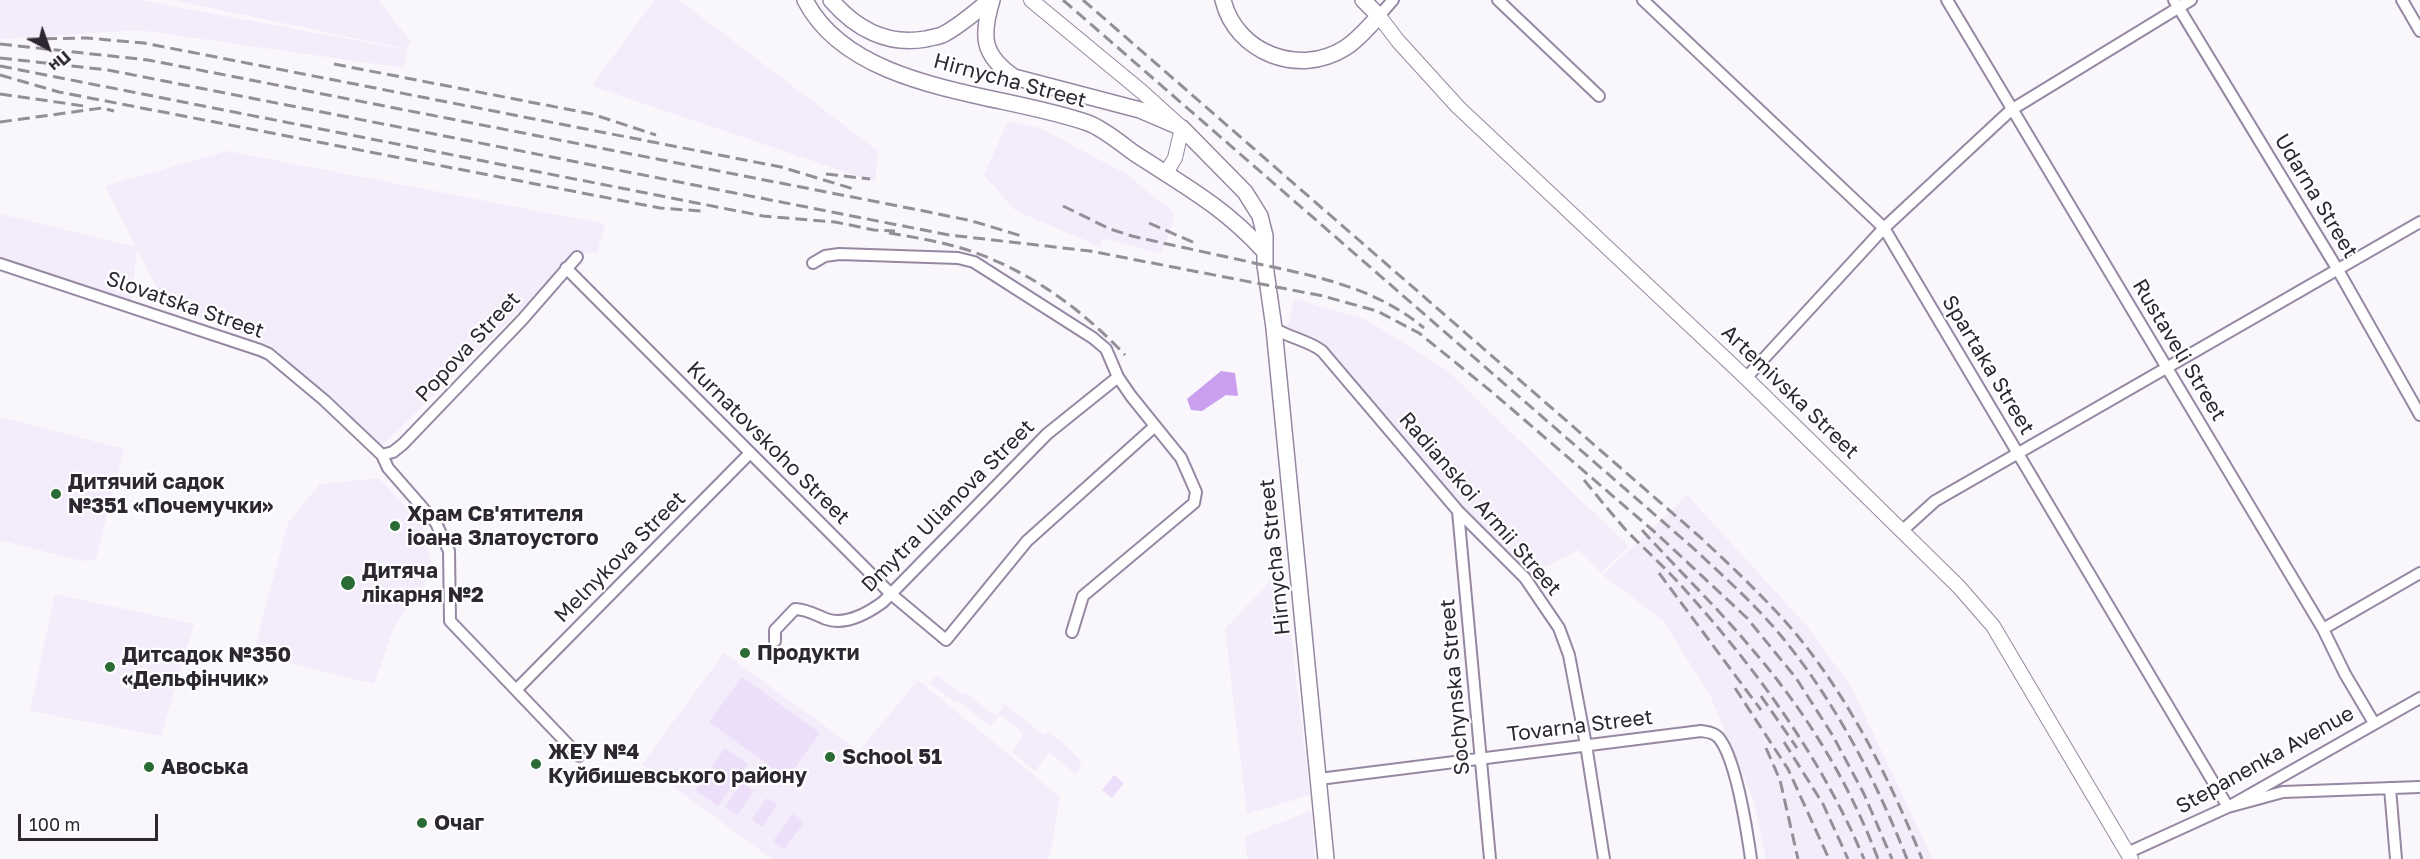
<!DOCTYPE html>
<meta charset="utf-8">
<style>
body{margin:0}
#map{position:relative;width:2420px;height:859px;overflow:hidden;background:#f9f6fc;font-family:"Golos Text",sans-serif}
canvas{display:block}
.north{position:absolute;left:18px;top:18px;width:60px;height:60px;-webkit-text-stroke:4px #fff;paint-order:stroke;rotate:139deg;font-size:16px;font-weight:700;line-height:24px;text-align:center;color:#2d2732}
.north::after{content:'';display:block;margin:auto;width:21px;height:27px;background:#2d2732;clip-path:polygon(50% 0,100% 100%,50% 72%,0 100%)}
.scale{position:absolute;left:18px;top:814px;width:140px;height:27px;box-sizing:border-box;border:3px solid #2d2732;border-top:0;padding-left:8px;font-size:18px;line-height:21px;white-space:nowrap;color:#2d2732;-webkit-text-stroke:4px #fff;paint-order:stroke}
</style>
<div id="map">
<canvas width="2420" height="859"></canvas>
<div class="north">Пн</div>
<div class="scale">100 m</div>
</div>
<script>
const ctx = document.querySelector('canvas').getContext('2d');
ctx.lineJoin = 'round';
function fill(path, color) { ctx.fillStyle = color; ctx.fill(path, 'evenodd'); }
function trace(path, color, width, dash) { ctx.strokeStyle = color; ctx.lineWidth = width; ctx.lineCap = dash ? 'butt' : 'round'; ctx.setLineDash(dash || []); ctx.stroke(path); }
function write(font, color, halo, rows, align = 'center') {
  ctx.font = font + ' "Golos Text",sans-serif'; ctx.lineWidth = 4.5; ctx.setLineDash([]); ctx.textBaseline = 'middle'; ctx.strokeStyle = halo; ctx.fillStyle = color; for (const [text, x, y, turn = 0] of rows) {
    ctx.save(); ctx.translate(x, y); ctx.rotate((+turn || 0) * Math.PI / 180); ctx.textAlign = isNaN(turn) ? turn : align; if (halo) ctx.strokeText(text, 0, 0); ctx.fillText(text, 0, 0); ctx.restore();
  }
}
const built = new Path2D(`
 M0,0H139L407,50L404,68L139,30L0,39Z
 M173,0H378L411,42L406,49Z
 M654,0H679L878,151L875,182L592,86Z
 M1008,121L1040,128L1126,174L1174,213L1170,233L1161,254L1103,238L1099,246L1016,211L984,175Z
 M227,151L605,224L597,253H578L382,446L271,345L166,305L137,249L131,304L0,271V214L136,247L105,186Z
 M1295,299L1367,320L1448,371L1629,547L1601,572L1578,550L1525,577L1317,342L1294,333L1287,327Z
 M0,417L124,449L96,559L82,561L0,540Z
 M379,478L423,526L433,571L394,627L374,684L253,654L288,523L320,484Z
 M1687,495L1807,626L1851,687L1933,859H1766L1754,801L1709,693L1663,621L1603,575Z
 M1283,568L1310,795L1247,814L1225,629Z
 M55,594L194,624L161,736L30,711Z
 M724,653L859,751L918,680L1060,797L1049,859H772L642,764Z
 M937,675L963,695L965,692L996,716L1005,704L1043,735L1049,731L1080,759L1078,762L1082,765L1075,774L1049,752L1035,771L1012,752L1024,734L1000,714L990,726L958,701L956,703L930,683Z
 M1311,811L1315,859H1247L1245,836Z`);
const green = new Path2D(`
 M742,677L820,733L787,778L709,722Z
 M725,748L748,764L718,806L695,790Z
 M1114,775L1124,783L1112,798L1102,790Z
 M742,783L754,791L737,815L725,807Z
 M767,798L777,805L762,827L752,819Z
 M793,814L804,823L784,849L773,841Z`);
const forest = new Path2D(`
 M1221,371L1235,373L1238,396L1226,395L1202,411L1191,410L1187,399Z`);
const street = new Path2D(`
 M1498,0L1599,96
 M1643,0L1884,228L2228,807L2283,792L2420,787
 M1947,0L2323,629L2345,674L2374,723
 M2174,0L2338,270L2420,415
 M2402,0L2420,31
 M1379,16L1393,0
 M813,263L825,256L839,254L958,258L974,262L1093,338L1106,349L1118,377L1131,396L1181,458L1196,492L1194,503L1083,596L1072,632
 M0,264L260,350L269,354L324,400L382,455L388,468L436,523L449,551L450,621L579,756
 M566,268L891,594L946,640L1027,541L1154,427
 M1274,328C1289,338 1308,340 1322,351L1458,511L1525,578L1559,628L1569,655L1586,745L1604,859
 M1746,378L1884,228L2011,110L2191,0
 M382,455L393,452L403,444L522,320L577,257
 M1458,511L1490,859
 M1903,530L1935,501L2420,222
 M2323,629L2420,573
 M775,641V630L795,609C806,609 816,615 826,619C846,626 868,613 883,602L1047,434L1118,377
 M517,689L750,453
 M1319,779L1701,731C1707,732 1713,732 1718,737C1736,757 1747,831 1751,859
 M2390,788L2396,859
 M2127,853L2228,807L2420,698`);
const secondary = new Path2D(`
 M1031,0L1141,91L1182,128L1175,158L1166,173
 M1379,16L1398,41L1458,107L1746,378L1959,587L1993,626L2131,859`);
const primary = new Path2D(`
 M805,0C852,92 1001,92 1088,123C1104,129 1120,143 1134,153C1183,185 1223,206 1264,251
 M831,0C856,29 888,46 926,39C932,37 939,37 944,34C961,25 975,12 990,0
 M992,0C981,36 982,55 1014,77L1140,110L1182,128L1245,192L1260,216L1265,236V265L1274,328L1326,859
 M1223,0C1236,53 1299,77 1345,48C1358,40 1369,26 1379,16L1363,0`);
const rail = new Path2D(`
 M1063,0L1692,547C1723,576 1755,604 1782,637C1836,703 1876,780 1907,859
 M1083,0L1700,537C1731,566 1763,596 1791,628C1847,694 1890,779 1922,859
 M27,39L86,38L144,43L781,167L857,190
 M0,44L148,60L924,211L972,221L1025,237
 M0,58L108,70L949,235L1090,251L1323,296L1377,311L1419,333L1492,392L1657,534L1747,618L1796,678L1833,736L1864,794L1892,859
 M334,64L592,114L656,135
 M0,66L763,216L835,222L874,230L895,231
 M0,75L59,92L660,208L701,211
 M0,94L84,106
 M0,122L102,108L114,111
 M826,174L870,179
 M1063,206L1110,229L1132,236C1175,246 1219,255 1263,265C1321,277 1377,289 1424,328
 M1149,223L1197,244
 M889,233C913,237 937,241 961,248C1024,267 1080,307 1125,355
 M1584,480C1598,497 1611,513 1625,529C1645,550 1667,569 1686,591C1758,671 1822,759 1864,859
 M1642,530C1678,570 1717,607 1751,648C1805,710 1849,782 1878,859
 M1659,573L1761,710
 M1735,688L1788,769L1829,859
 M1761,696L1797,748
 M1784,742L1823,804L1848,859
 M1766,748L1780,780L1798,859`);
const markers = [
 [56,494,6,"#2b6c36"],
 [395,526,6,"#2b6c36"],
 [348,583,8,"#2b6c36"],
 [745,653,6,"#2b6c36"],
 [110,667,6,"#2b6c36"],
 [830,757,6,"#2b6c36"],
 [536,764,6,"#2b6c36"],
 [149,767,6,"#2b6c36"],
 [422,823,6,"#2b6c36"]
];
const streetNames = [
 ["Hirnycha Street",1010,81,15],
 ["Udarna Street",2316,196,59],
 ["Slovatska Street",185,305,19],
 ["Popova Street",468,347,-47],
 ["Rustaveli Street",2179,350,59],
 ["Spartaka Street",1988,365,59],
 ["Artemivska Street",1790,392,44],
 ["Kurnatovskoho Street",768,443,45],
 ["Radianskoi Armii Street",1480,504,49],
 ["Dmytra Ulianova Street",948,506,-45],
 ["Melnykova Street",620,557,-45],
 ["Hirnycha Street",1275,557,-96],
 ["Sochynska Street",1455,687,-95],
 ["Tovarna Street",1580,726,-7],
 ["Stepanenka Avenue",2265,760,-29]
];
const poiNames = [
 ["Дитячий садок",68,482],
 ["№351 «Почемучки»",68,506],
 ["Храм Св'ятителя",407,514],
 ["іоана Златоустого",407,538],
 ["Дитяча",362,571],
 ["лікарня №2",362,595],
 ["Продукти",757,653],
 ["Дитсадок №350",122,655],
 ["«Дельфінчик»",122,679],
 ["ЖЕУ №4",548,752],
 ["Куйбишевського району",548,776],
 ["School 51",842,757],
 ["Авоська",161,767],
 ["Очаг",434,823]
];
fill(built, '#f3ecfa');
fill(green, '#eddefa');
fill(forest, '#ca9fee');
trace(street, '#9688a2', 14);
trace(secondary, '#9688a2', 16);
trace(primary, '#9688a2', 18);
trace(street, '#fff', 10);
trace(secondary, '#fff', 14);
trace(primary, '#fff', 15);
trace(rail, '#938f97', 3, [12, 6]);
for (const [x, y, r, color] of markers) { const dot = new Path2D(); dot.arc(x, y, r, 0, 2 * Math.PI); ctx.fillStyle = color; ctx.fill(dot); trace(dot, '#fff', 2); }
write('21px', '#2d2732', '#fff', streetNames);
write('bold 21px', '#2d2732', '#fff', poiNames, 'left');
</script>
